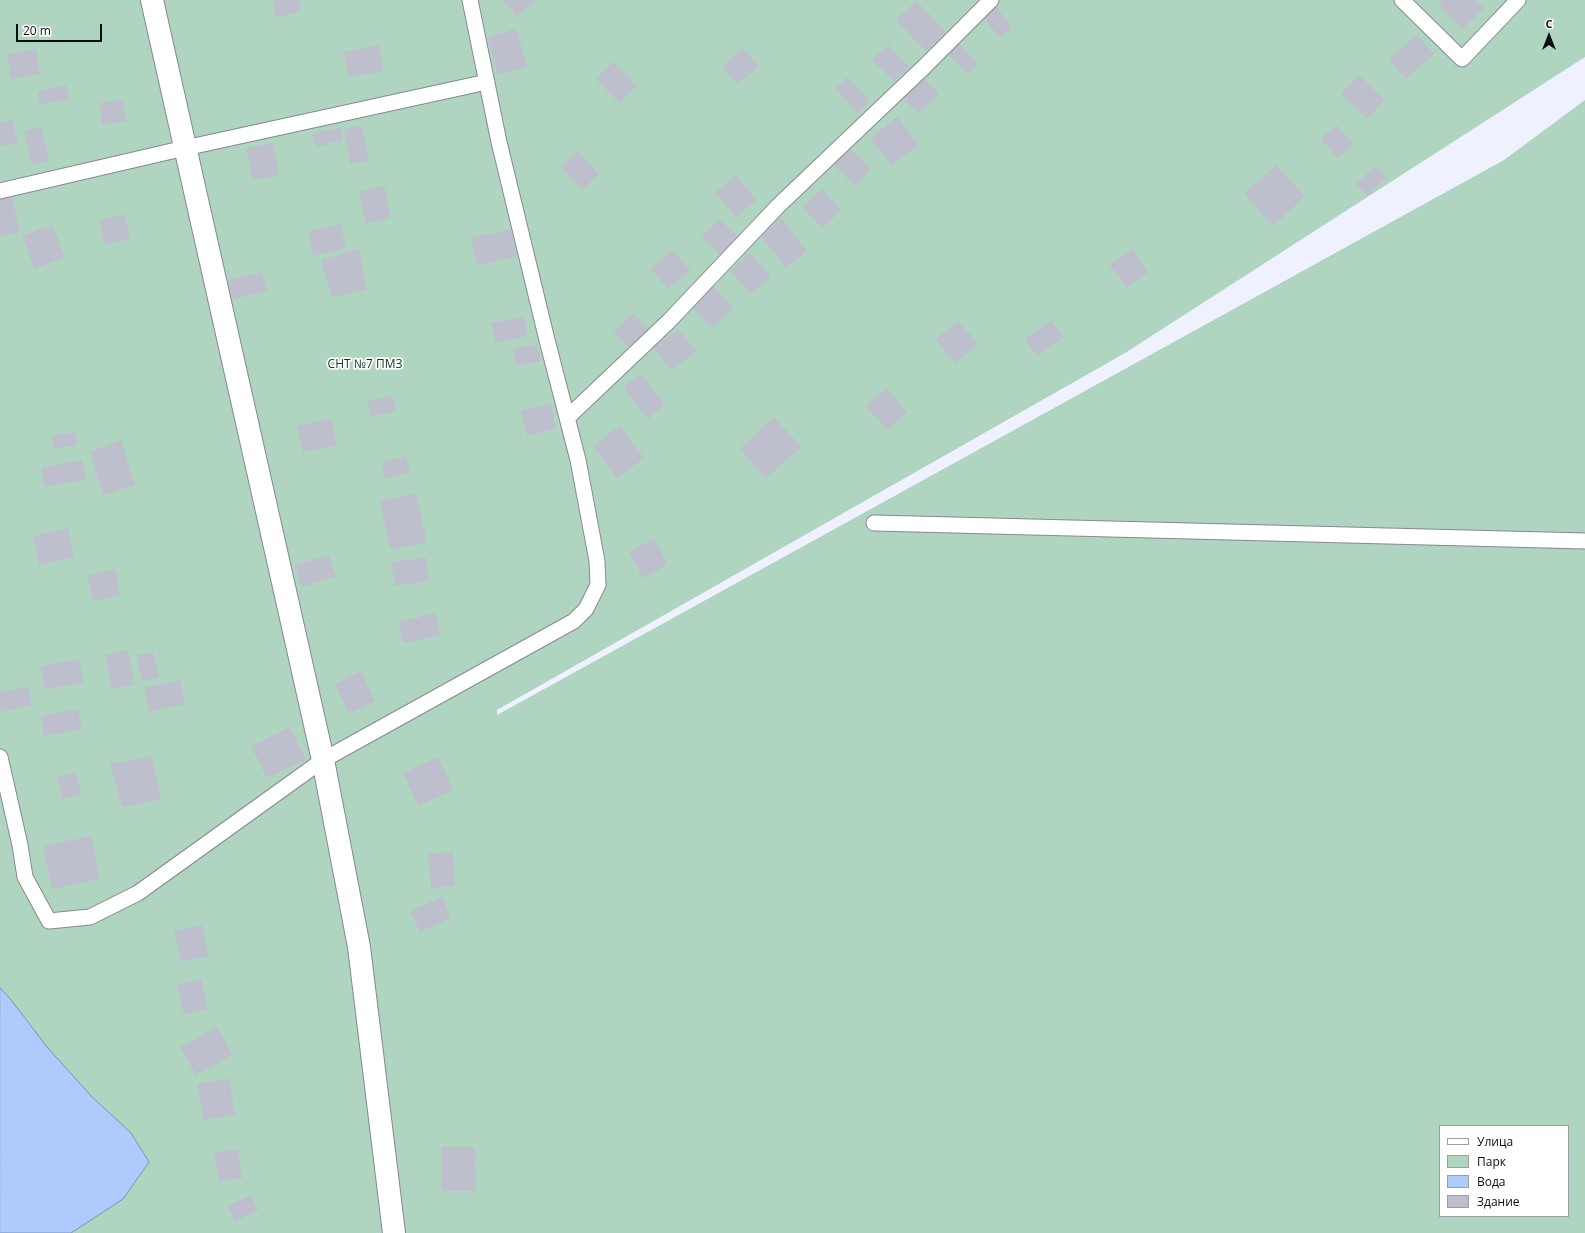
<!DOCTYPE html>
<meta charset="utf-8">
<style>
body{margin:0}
#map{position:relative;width:1585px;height:1233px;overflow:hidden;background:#eff2fe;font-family:"Open Sans",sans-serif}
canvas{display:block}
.legend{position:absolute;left:1439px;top:1125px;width:130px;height:92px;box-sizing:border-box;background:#fff;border:1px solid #9e9ea0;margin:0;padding:5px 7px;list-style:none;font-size:12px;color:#0c0d11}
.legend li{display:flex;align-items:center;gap:8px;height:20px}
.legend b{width:20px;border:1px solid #9e9ea0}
.north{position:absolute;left:1529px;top:16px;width:40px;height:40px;-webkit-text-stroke:3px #fff;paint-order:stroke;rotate:0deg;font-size:11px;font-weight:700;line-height:16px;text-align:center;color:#0c0d11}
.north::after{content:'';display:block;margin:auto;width:14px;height:18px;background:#0c0d11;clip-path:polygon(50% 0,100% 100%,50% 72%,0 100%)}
.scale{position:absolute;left:16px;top:24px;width:86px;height:18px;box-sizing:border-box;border:2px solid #0c0d11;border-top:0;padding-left:5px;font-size:12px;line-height:14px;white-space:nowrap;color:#0c0d11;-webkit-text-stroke:3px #fff;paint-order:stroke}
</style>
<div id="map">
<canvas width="1585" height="1233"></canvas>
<ul class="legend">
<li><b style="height:5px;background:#fff"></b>Улица</li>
<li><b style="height:11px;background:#afd4bf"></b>Парк</li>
<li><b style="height:11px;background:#aecbfe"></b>Вода</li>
<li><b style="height:11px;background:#bdc0cc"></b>Здание</li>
</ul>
<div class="north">С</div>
<div class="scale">20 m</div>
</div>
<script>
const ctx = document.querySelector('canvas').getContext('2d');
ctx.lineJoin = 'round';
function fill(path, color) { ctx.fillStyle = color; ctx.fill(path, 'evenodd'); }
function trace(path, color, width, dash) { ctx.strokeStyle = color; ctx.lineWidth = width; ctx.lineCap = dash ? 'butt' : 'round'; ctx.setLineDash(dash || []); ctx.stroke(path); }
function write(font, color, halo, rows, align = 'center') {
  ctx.font = font + ' "Open Sans",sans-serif'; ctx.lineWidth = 3.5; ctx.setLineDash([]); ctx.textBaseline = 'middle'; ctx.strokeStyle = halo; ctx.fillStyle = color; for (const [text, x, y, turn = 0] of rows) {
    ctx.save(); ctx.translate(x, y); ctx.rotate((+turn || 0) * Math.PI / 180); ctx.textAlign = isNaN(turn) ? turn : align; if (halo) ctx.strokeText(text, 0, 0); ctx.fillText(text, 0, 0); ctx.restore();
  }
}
const green = new Path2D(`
 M0,0H1585V57L1125,353L497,710V715L1504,160L1585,100V1233H0ZM1440,1126H1568V1216H1440Z`);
const water = new Path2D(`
 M0,988L12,1001L47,1047L91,1096L131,1133L149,1162L123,1199L71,1233H0Z`);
const building = new Path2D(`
 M272,0H299L302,10L277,18Z
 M502,0H535L517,16Z
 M1443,0H1476L1484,8L1462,29L1438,5Z
 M916,1L946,32L926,51L896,20Z
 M995,5L1012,28L999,38L982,15Z
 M516,29L527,67L498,75L488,37Z
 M1417,35L1434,54L1406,79L1389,59Z
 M959,43L978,64L968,74L948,54Z
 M379,45L384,71L349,77L344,52Z
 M888,45L909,67L894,81L872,60Z
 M742,48L759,66L738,84L722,67Z
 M36,49L40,74L11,79L7,54Z
 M613,62L637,86L620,103L596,79Z
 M1359,75L1385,100L1367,119L1341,94Z
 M847,77L870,101L858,113L835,89Z
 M924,78L939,94L918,114L903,98Z
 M66,85L69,99L40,105L37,91Z
 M123,99L126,121L102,125L99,103Z
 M898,117L918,145L891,165L870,138Z
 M12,120L18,143L0,146V123Z
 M1336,125L1353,144L1338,158L1321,139Z
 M362,126L369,161L350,164L344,129Z
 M41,127L49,161L32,165L24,131Z
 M340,127L343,140L316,147L312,134Z
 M273,143L279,175L253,180L246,148Z
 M850,148L871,169L855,186L834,165Z
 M578,152L599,174L582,190L561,167Z
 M1276,165L1305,196L1273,226L1244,194Z
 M1375,166L1386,178L1367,196L1356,184Z
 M736,175L756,200L736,217L715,193Z
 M384,186L391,218L366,224L359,192Z
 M822,189L841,210L822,228L802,207Z
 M11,193L20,231L0,237V196Z
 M124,214L131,238L105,245L99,220Z
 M781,218L807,251L786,268L760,235Z
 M719,219L739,238L722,257L702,237Z
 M341,224L346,248L313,256L308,231Z
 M52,225L65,257L35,269L22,236Z
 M511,229L517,257L477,265L471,238Z
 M359,249L367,290L332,297L321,260Z
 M1132,249L1148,272L1127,288L1110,265Z
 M672,250L690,270L668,289L651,269Z
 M750,253L771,277L751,294L730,271Z
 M262,272L267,291L232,300L228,280Z
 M713,286L734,307L713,328L692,307Z
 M633,313L649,330L629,348L614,332Z
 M524,317L528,336L495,343L491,323Z
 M958,321L978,344L955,363L935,340Z
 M1051,321L1064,337L1037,356L1025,339Z
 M678,329L696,351L671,370L653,348Z
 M537,344L541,361L516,366L513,349Z
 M641,374L665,405L648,419L623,387Z
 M886,388L907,412L888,430L866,406Z
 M392,395L396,411L371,417L367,402Z
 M551,404L556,429L527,436L521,411Z
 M774,417L801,447L766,478L740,449Z
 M331,418L337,445L303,452L297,426Z
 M620,426L644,458L617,478L593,446Z
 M76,432L77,446L54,448L52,435Z
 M121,440L135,485L103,495L90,452Z
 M406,456L410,472L385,479L381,463Z
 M82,460L86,479L45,487L41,468Z
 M416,493L427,542L390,550L380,501Z
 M68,528L74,557L39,565L33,536Z
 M654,539L668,564L643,578L629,552Z
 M329,555L336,577L301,587L295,565Z
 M425,557L429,581L395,586L391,563Z
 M115,569L120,595L93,601L87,575Z
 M435,613L440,635L403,643L399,622Z
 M128,650L135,685L112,689L105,655Z
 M153,652L159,677L142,681L136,656Z
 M79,659L84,682L45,690L40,667Z
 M361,671L375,701L349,714L335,684Z
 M180,680L185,704L149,712L144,688Z
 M28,687L32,705L0,712V692Z
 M78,709L82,729L44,736L41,716Z
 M290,727L306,760L267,778L251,746Z
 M152,756L161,799L122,807L110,764Z
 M438,757L453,790L418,806L403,773Z
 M76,772L81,794L62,799L57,777Z
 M91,836L100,879L52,889L43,846Z
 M453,852L455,886L431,888L428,854Z
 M442,897L451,918L420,932L410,911Z
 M202,925L209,956L181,962L174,931Z
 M201,979L208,1009L184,1014L177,985Z
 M217,1027L233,1055L196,1075L180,1047Z
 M229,1078L235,1115L204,1120L197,1084Z
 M441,1147H475L476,1191H442Z
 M238,1149L242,1178L219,1182L214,1153Z
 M251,1195L258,1210L235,1221L227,1206Z`);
const service = new Path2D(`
 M1402,0L1462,59L1518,0
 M0,191L185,148L487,82
 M567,418L668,322L778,206L924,67L991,0
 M874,523L1585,541
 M0,757L20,845L25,877L49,921L90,917L138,893L323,760L574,621L586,609L598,585L597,561L578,460L547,340L499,142L470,0`);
const minor = new Path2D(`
 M152,0L323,760L359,947L394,1233`);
const parkNames = [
 ["СНТ №7 ПМЗ",365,365]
];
fill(green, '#afd4bf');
fill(water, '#aecbfe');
trace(water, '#7d92b7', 1);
fill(building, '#bdc0cc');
trace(service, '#868993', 17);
trace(minor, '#868993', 24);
trace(service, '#fff', 15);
trace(minor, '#fff', 22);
write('12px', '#053823', '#fff', parkNames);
</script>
